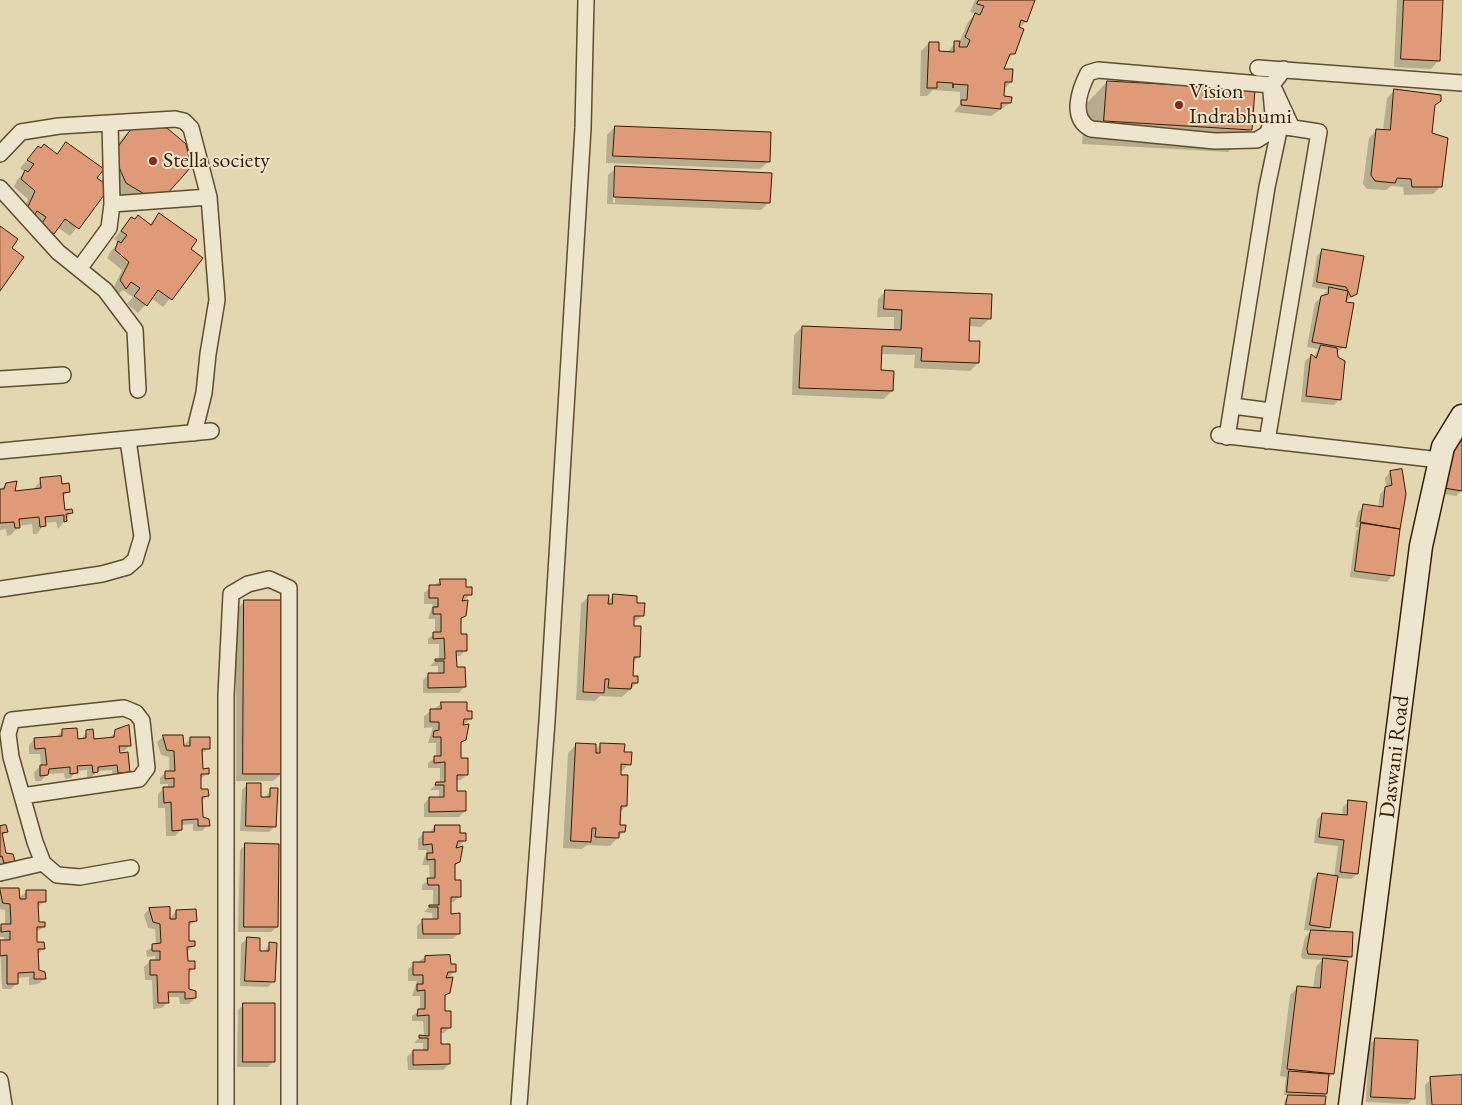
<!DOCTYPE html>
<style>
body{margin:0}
canvas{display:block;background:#e3d7b2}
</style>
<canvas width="1462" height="1105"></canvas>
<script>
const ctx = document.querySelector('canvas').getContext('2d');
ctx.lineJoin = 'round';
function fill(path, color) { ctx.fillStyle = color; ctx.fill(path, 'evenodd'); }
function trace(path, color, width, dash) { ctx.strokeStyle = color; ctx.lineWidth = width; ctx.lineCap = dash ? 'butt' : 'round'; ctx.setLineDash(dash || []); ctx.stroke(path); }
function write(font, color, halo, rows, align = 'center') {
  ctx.font = font + ' "EB Garamond",serif'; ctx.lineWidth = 4; ctx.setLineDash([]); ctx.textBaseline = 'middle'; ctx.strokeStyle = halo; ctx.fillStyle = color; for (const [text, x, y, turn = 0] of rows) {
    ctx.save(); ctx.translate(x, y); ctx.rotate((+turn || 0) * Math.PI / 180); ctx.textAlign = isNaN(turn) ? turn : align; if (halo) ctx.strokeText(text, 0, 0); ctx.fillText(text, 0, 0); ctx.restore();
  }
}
const shadow = new Path2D(`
 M975,0H1033L1026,22L1019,28L1014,53L1006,61L1002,70L1011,82L1003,90L1002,97L1010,103L991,116L954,112L960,104V92L933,90L927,96H920L921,51L929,43L937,53H947L955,43H959L968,22L976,14L970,12Z
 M1397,0H1442L1438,61L1431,69L1394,67Z
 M1107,82L1251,129L1228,152L1082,144L1085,105Z
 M1395,90L1433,106L1431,134L1441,186L1433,194L1404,195L1403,187L1391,186L1386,190L1367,189L1363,184L1369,138L1377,130H1383L1387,98Z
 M136,124L153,205L114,195L102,169L95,178L108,187L70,236L57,227L45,241L19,218L28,199L14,187L17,180L25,172L20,168L38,148L56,154L66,143L100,168L124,136Z
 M615,127L768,162L760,169L606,163L607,135Z
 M616,168L769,202L761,210L607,204L608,175ZM614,174H616L615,203H613Z
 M159,215L189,249L201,259L163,307L151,298L138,313L127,304L133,297L123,290L117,295L113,289L122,270L107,258L111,251L119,243L114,239L131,218L149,225Z
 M1323,250L1356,293L1344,303V347L1336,353L1340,399L1334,405L1301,402L1305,361L1311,356L1314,357L1318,349L1307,347L1315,303L1328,290L1312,287L1317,256Z
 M886,291L989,319L981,327L969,326L968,342L978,363L970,371L914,368L915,355L881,354L880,372L892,391L884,399L792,395L794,335L802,327L894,331V317H877L878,299Z
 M1461,434L1462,490L1456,496L1439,493Z
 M1390,472L1405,494L1392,576L1387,582L1350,577L1356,531L1359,528L1355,527L1358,512L1364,506L1378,508L1380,494L1386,488L1385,478Z
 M41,480L61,485L68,491L62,498L64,511L71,513L58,529L56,522L45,523L37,534H33L32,524L19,526L11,535L7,536L6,529L0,530V490L6,484L14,492L33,490Z
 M441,580L465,588L470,594L465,600H461L465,615L460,621V635L466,650L460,656H455L456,669L464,687L459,693H423V680L429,674H438V666H430L436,660H439V644H428V639L435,633V619H428L433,604H424V593Z
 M589,596L607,602L613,596L636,604L643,616L632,623L638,657L633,663L632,677L637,683L622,697L600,696L595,701L576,700L581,604Z
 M244,602L281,774L273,781H236V610Z
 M441,704L465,712L471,718L465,724H462L465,739L460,744V759L467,774L461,780H456V793L465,811L459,817H424V804L429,798H439V790H430L436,784H440V768H428V763L436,757V743H428L433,727L424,728V716Z
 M62,731L77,740H81L87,731L93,740L109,739L116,731L130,745L124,751H119L129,771L123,777L113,778L112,770L97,771L91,778H87V770L76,771L71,778L65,779L64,773L47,774L41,781H35L34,772L41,766L40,754H29V745L34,740L57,736Z
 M182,736V747L190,739L209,748L201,754L202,770L208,773L200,779V790L207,796L201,802L202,818L208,825L202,831H193V824L181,825V830L175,836H166L165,808H158V794L164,788H168V784H160V778L166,772H169V757L161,755L157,742L163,737Z
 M601,744L623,753L630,764L620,772L626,806L620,812L619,826L624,831L610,846L587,845L582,849L563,848L568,753L576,745L595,750Z
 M248,784L260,798H265L271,789L275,826L269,832L240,831L242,790Z
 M1349,801L1357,874L1351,879L1336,878L1329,927L1324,932L1351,956L1346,961L1333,1074L1327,1079L1324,1105H1284L1285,1100L1290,1095H1284L1286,1077L1280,1076L1290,995L1298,987L1313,989L1316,967L1322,960L1303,959L1301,956L1305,937L1311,931L1304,930L1312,880L1318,874L1334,877L1338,846L1314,843L1317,820L1322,814L1342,816L1343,807Z
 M435,826L459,835L465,840L459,846H455L459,861L454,867V882L460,896L454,902H449V915L459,933L453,939H417V926L423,920H433L432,913L424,912L430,906H433V890H422V885L430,879L429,865H422L427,850H418V839L424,833H429Z
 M0,827L6,832L1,837L5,855L13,861L7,867L0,868Z
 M246,844L277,927L271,932H238L240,850Z
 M18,889V899L26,892L45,901L37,907L38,923L44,927L36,932V943L43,949L37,955L38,971L44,979L38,984L29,985V977L17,978V983L11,989H2L0,942L4,941V937H0V927L5,925V910L0,909V890Z
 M149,909L169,919L176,911L195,921L188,927V942L194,946L186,952L187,963L194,968L188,974V990L195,998L189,1004H180L179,997H167L168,1002L162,1008L153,1009L152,980H145L144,967L150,961H155V956L147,957L146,951L156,945L155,929L148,928L144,915Z
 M247,939L259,952H264L270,943L274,981L268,987L240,986L241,944Z
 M425,957L449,965L455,971L449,977H445L449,992L444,998V1012L450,1027L444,1033H439L440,1046L449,1064L443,1070H408L407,1057L413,1051H423V1043H414L420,1037H424L423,1021H412V1016L420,1010V996H412L417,981H408V969Z
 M244,1004L274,1061L268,1067H237L238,1010Z
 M1375,1039L1414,1098L1408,1104L1366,1102L1369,1045Z
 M1462,1077V1105H1426L1425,1085L1431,1079Z`);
const building = new Path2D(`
 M979,0H1035L1027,22L1021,20L1019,27L1024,29L1015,54H1010L1004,69H1013L1012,82H1005L1004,96L1012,97L1011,103H1001V109L961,105V100H967L968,85L953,84V88V83L937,82V88H927L929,42H939V51L954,52V41H960L959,47H967L970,40L965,37L975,13L980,15L984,6L977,4Z
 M1404,0H1443L1440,61L1401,59Z
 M1107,81L1255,89L1252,130L1104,121Z
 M1394,89L1441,95V101L1435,105L1432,133L1448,138L1442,187H1412L1411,179L1397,178L1395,183L1375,181L1371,175L1376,129L1390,130Z
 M136,123L167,128L186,144L191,167L167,194L146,195L126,183L113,154Z
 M615,126L771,132L770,162L613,156Z
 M66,142L104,169L97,178L110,187L79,229L65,219L54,234L41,225L46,217L37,211L32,218L27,209L35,191L21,179L25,170L28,172L34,164L27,160L38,146L41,148L44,144L57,154Z
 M615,166L772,173L770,203L614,197Z
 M159,213L197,240L191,249L203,258L172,300L158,290L147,306L134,296L140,288L131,282L126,289L120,280L129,262L115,250L118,241L121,243L127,235L121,231L131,217L135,219L138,215L151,225Z
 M0,226L18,239L12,248L24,257L0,291Z
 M1322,249L1364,256L1357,294L1351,297L1346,287L1317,282Z
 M1329,287L1348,291L1346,302L1354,303L1346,348L1312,342L1321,296L1328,294Z
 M885,290L992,294L991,319L970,318L969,341H980L979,363L921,361L922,348L882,346L881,370L894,371L893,391L799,388L802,326L901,330L902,310L884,309Z
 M1321,345L1337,348L1338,357L1345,361L1341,400L1306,396L1311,354L1316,358Z
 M1462,433V491L1444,488L1448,453Z
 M1402,469L1406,494L1400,529L1360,522L1363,504L1383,507L1385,487L1392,485L1390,471Z
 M61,476L62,484L69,483L70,492L63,493L65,510L72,509L73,513L66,514L67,521L64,522V515L45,517L46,526L40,527L39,517L19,519L20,528H15L14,522L0,523V489H4L6,483L17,481L15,491L41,488L40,478Z
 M1361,523L1400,529L1394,576L1355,571Z
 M440,579H466V587H472V595H464L462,601L468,600L466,616L461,618V634H467V651H456L457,667H465L466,687L428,688V673H444V661H435V659H445L444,638L433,639V632H441V614H433V607H438V598H429V585H440Z
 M613,594L637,596V603H645L644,616H634V626H641L640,657H634L633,676H638V683H632L631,689L608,688L609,679H605L604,693L583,692L588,595H609L608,604H612Z
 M244,600H283V774H243Z
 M441,702H467V711H472V719H464L463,725L469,724L466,740L461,742V758H468V775H457V791H466V811L429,812V797H444V785H435L436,782H445V762L434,763V756H441V737H433L434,731L439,730V722H430V709H441Z
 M129,725L131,746H119L120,753L128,752L130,772L118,773L117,765L98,767V772L93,773L92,765L77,766L78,773L70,774V767L49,769L48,775L40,776V765H47L45,748L35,749L34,738L62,736V729L77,728L78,739L86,738V730L93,729L94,739L114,737L115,730Z
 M163,735H183L184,746H190V737H210V749H202L203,769L209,768V774H201V789H208L209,796L202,797L203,817L209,819L210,826H198V819L182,820V830L172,831L171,802L164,803L163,787H174V778L165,779V771H175L174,751L167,750Z
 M576,743L596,744V753H600V743L625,744L624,752H632L631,765L621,764V775H628L627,806H621L620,825H626L625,832H619V838L595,837L596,828H592L591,842L571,841Z
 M247,783H261V797H270V788H278L276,827L246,826Z
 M1348,800L1367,802L1358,874L1340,872L1344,840L1319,837L1322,813L1347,815Z
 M6,825L8,832L2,833L6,853L13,854L15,861L4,863L2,856L0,857V826Z
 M435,825H460V833H466V841H458L456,848L463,846L460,862L455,864V880H461V897H451V914L460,913V934H423L422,919H438V907H429V905H439V885H428L427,878H435V859L427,860V853H433L432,844L423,845V832H434Z
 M245,843L279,844L278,927H244Z
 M1318,873L1338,876L1330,928L1310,925Z
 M0,888H19L20,899H26V890H46V902H38L39,922H45V927H37V942H44L45,949H38L39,970L45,972L46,979H34V972L18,973V984H7V955L0,956V940H10V931L1,932V924H11L10,904L3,903Z
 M170,907V919H176V910L196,909L197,921L189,922V941H195V946L187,947L188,961H195V969H189V989L196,991V998L185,999V992H168L169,1003H158L157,975H150V960H160V951H152V944L161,943L160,924L153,922L149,908Z
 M1311,930L1353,932L1352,957L1308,954L1307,949Z
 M247,937L260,938V951H269V942L277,943L275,982L245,981Z
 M450,955L451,964H456V972H448L446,978L453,977L450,993L445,995V1011H451V1028H441V1044H450V1064L413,1065V1050H428V1038H419V1035L429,1036V1015L417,1016L418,1009H425V990L417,991V984H423V975H413V962H425V956Z
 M1323,958L1348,961L1334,1074L1287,1069L1297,986L1320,988Z
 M243,1003H275V1062H243Z
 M1375,1038L1418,1040L1415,1099L1371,1097Z
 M1289,1071L1329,1074L1327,1094L1287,1092Z
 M1462,1075V1105H1432L1430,1077Z
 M1288,1095L1326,1096L1325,1105H1286Z`);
const street = new Path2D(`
 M1258,68L1462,83
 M1272,85L1098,70L1088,73C1080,89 1069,118 1091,129L1215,141L1257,140L1268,133L1273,115L1271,92L1272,85L1284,69
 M1275,91L1292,128
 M0,154L21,132L59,126L175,119L184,121L191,128L209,197L217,300L208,354L204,393L194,433
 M0,188L58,252L105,290L135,330L138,390
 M112,204L209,197
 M79,269L109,228L112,204L110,123
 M0,379L63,375
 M1233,406L1271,411
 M1219,435L1440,460
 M1227,437L1267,187L1280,126L1319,132L1267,441
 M0,451L211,431
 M0,589L102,574L127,567L135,560L142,537L128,440
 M22,796L139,779L147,768L142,721L136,713L124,708L12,720L8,734L11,757L35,842L43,863L57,875L80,877L131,868
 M0,873L43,863
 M0,1080L4,1105
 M226,1105V695L231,594L248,584L269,579L289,588V1105
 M519,1105L547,721L583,128L586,0`);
const secondary = new Path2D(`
 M1350,1105L1421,546L1443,447L1462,416`);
const markers = [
 [1179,105,5,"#8f2418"],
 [153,161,5,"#8f2418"]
];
const poiNames = [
 ["Vision",1189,92],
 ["Indrabhumi",1189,117],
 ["Stella society",163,161]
];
const streetNames = [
 ["Daswani Road",1395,757,-83]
];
fill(shadow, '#0003');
fill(building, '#df9b77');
trace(building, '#351d02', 1);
trace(street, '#604c2e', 18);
trace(secondary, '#351d02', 25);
trace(street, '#ede5cd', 15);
trace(secondary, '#ede5cd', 22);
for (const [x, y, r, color] of markers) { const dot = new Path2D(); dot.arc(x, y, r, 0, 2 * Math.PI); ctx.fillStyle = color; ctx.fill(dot); trace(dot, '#ede5cd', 2); }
write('22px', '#351d02', '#ede5cd', poiNames, 'left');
write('22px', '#351d02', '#ede5cd', streetNames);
</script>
